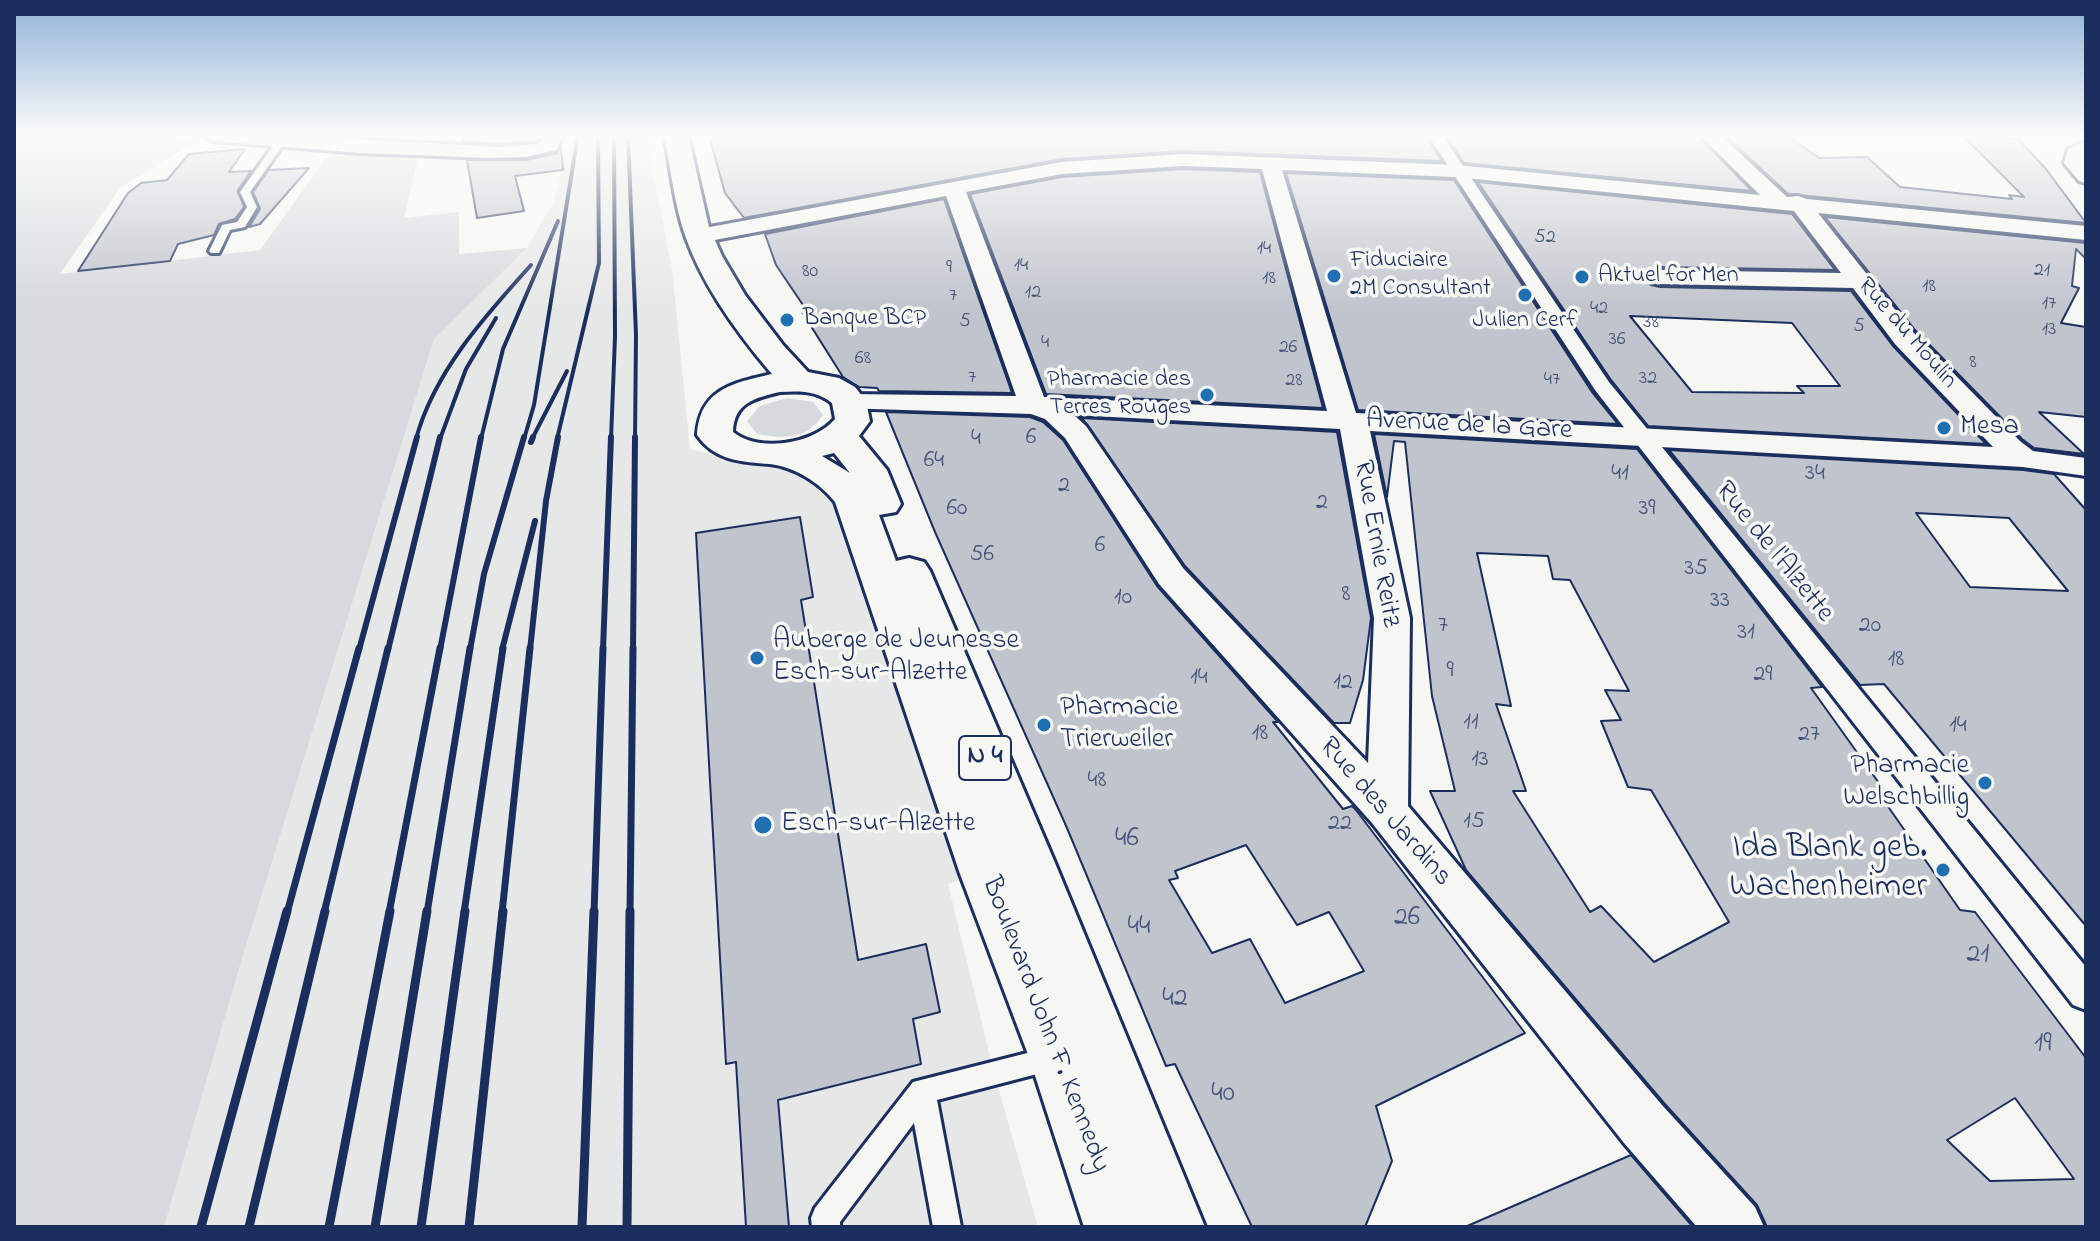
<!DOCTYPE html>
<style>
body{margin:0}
#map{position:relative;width:2100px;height:1241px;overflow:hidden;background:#f6f6f2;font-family:"Indie Flower",sans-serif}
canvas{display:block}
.frame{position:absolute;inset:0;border:16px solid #1b2f5e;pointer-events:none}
</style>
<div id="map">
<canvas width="2100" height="1241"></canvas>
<div class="frame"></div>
</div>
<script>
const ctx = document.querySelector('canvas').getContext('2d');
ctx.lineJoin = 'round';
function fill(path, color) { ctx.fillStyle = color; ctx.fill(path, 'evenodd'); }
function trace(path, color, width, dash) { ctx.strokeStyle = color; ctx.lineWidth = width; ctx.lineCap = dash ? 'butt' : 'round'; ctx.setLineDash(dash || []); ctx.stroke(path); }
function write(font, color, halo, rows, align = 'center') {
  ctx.font = font + ' "Indie Flower",sans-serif'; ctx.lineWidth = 7; ctx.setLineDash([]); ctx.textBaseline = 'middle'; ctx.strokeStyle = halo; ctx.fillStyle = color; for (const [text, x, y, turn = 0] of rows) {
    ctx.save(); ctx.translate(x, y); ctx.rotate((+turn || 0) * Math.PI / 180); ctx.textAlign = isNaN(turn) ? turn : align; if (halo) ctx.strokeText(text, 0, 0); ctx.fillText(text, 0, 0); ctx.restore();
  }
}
const built = new Path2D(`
 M571,135H646L672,269L690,449L750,464L818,466L839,480L987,874L948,884L994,1073L1038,1227H164L241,962L434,339L527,248L553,203Z`);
const green = new Path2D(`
 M14,135H164L197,140L120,188L60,274L260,250L330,152L419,155L404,218L459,212V254L527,248L434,339L241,962L164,1227H14Z
 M787,398L813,402L823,415C805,440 786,439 757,434L747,421L760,406Z`);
const building = new Path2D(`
 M462,135H541L535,141L501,144L463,142Z
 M709,135H1425L1442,161L1183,151L1062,159L744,218L725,193Z
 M1446,135H1697L1752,191L1464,163Z
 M1725,135H1786L1819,158L1867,157L1900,187L2012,199L2009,195L2024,197L1962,135L2018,139L2046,169L2086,223L1788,194Z
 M561,146L563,170L515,176L524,211L477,218L467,160H527L557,153Z
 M245,149L229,172L251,171L238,190L244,207L235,219L219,224L214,235L178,244L170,261L78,271L128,193L141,183L167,180L189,154Z
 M309,168L260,224L249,227L260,209L253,192L269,170Z
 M1183,169L1260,172L1323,408L1046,394L970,194L1062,177Z
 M1286,173L1454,180L1592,392L1618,424L1358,410Z
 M1478,182L1792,214L1835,270L1660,267L1650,270L1646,279L1651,285L1660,287L1851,291L1893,346L1986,444L1648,426L1611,380ZM1630,316L1792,323L1840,386H1797L1804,393L1692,392Z
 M944,199L1012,393L879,391L877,388L859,387L843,377L802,312L807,311L776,265L765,234Z
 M1825,217L2086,243V259L2076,249L2072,286L2079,288L2061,323L2086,327V417L2039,412L2084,454L2034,448L2022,439L1915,330Z
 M886,412L1030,417L1043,422L1063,440L1157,586L1278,722H1273L1343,809L1352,806L1356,810L1525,1033L1376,1106L1392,1161L1365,1227H1252L1175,1064L1166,1066L1067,828L935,532ZM1246,845L1297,925L1329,912L1364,971L1285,1003L1250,939L1212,953L1169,880L1178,878L1175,871Z
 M1082,418L1337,432L1371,618L1363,680L1350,723H1334L1185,566Z
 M1374,434L1637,449L1822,687L1811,688L1884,790L1878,792L1960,910L1975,912L2086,1058V1227H1767L1757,1205L1664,1103L1466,870L1430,791H1455L1432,696L1405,442L1394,441L1387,497ZM1477,553L1548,556L1553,579L1570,580L1629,691L1605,690L1621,720L1601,721L1628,787L1651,790L1729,922L1654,962L1601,906L1590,912L1513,791H1526L1496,704L1511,706ZM2015,1098L2074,1179L1990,1181L1947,1140Z
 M1669,450L2023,470L2054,474L2086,510V926L1884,684L1860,685ZM1916,513L2009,518L2068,591L1970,587Z
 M800,517L813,597L801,600L858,960L926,944L940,1012L913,1019L921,1064L778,1100L789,1227H746L736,1062L726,1064L696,533Z
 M1631,1155L1693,1227H1465Z`);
const service = new Path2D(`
 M278,139L286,141L250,192L257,207L245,227L230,230L219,253H211L209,251L222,225L237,222L247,207L240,192Z
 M1055,1046L1064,1049L1068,1058L1064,1067L937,1100L961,1227H933L914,1123L840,1222V1227H812L811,1218L815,1208L913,1082Z`);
const pedestrian = new Path2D(`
 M1428,135H1442L1609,382L2086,967V1010L2073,1005L1595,390Z`);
const minor = new Path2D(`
 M203,135H282L501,147L536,144L541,142L544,135H563L556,150L526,157L488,158L361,153L212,141Z
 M1700,135H1720L1787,197L1798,196L1807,199L2086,226V240L1818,213L1913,332L2020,441L2033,451L2086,458V476L2023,467L1370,431L1410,618L1408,806L1662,1105L1755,1207L1764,1227H1697L1624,1143L1372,823L1159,584L1065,438L1045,419L1031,414L840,408L836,402L840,396L850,394L1016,396L946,196L699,243L688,236L699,229L1062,162L1183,154L1456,165L1760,195ZM1183,166L1262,169L1327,411L1044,397L966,192L1062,174ZM1282,170L1456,177L1794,211L1841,273L1660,270L1652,272L1648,277L1652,282L1660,284L1853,288L1895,344L1993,447L1356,413ZM1074,415L1340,429L1374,618L1368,763L1183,568L1086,426Z
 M2086,141V183L2079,181L2064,163L2068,149Z`);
const primary = new Path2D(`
 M664,135H688L709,227L722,256L745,295L783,345L808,372L839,378L855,387L866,401L870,421L859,436L887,470L901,504L896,512L879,515L896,561L909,558L924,562L930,571L1055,863L1205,1227H1084L1029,1057L960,874L835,502C820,483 795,467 770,464C742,462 715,461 697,435C700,389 733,383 772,374C738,334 704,288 686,238C674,205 671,169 664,135ZM780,392C799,391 816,390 832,403L835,419C814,444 759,453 733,432C734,403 754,398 780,392ZM834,453L850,473L822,456Z`);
const railFar3 = new Path2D(`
 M628,135L636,335L635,439
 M416,439C434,372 485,316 531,265
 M440,439L466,369L496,318
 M481,439L503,349L558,221
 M524,439L534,405L578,135
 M532,439L567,371
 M557,439L599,263L598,135
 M611,439L615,337L614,135`);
const railFar2 = new Path2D(`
 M531,442L533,437
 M359,650L417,437
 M388,650L440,437
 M440,650L481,437
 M470,650L484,574L524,437
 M502,650L535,521
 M530,650L546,501L558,437
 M603,650L611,437
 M633,650L635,437`);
const railFar1 = new Path2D(`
 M287,913L359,648
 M324,913L388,648
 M389,913L440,648
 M427,913L470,648
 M464,913L503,648
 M502,913L530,648
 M594,913L603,648
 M630,913L633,648`);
const rail = new Path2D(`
 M201,1227L287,911
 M249,1227L325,911
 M329,1227L390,911
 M375,1227L427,911
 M421,1227L465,911
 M469,1227L503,911
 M582,1227L594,911
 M627,1227L630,911`);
const markers = [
 [1334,276,8,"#1f6fb2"],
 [1582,277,8,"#1f6fb2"],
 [1525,295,8,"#1f6fb2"],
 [787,320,8,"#1f6fb2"],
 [1207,395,8,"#1f6fb2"],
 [1944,428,8,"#1f6fb2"],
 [757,658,8,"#1f6fb2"],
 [1044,725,8,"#1f6fb2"],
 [1985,783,8,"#1f6fb2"],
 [763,825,10,"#1f6fb2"],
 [1943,870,8,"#1f6fb2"]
];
const farNumbernames = [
 ["52",1545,239],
 ["14",1264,250],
 ["14",1021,267],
 ["9",949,269],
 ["21",2042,272],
 ["80",810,273],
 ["18",1269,280],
 ["18",1929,288],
 ["12",1033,294],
 ["7",953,297],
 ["17",2049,305],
 ["42",1599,310],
 ["5",965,323],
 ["38",1651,324],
 ["5",1859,328],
 ["13",2049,331],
 ["36",1617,341],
 ["4",1045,344],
 ["26",1288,349],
 ["68",863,360],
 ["8",1973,364],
 ["7",972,379],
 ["32",1648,380],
 ["47",1552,381],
 ["28",1294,382]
];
const farPoinames = [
 ["Fiduciaire",1350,262],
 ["2M Consultant",1350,290],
 ["Aktuel for Men",1598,277],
 ["Banque BCP",803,320],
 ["Julien Cerf",1525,322,"center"],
 ["Pharmacie des",1191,381,"right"],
 ["Terres Rouges",1191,409,"right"]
];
const farStreetnames = [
 ["Rue du Moulin",1906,334,49]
];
const numberNames = [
 ["6",1031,439],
 ["4",976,440],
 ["64",934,462],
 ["41",1620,475],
 ["34",1815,475],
 ["2",1064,487],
 ["2",1322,504],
 ["60",957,510],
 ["39",1647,510],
 ["6",1100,547],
 ["56",982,556],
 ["35",1696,570],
 ["8",1346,596],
 ["10",1123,599],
 ["33",1720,602],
 ["7",1443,627],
 ["20",1870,627],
 ["31",1746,634],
 ["18",1896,661],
 ["9",1450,672],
 ["29",1763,676],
 ["14",1199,679],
 ["12",1343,684],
 ["11",1471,724],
 ["14",1958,727],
 ["18",1260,735],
 ["27",1809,736],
 ["13",1480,761],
 ["48",1097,782],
 ["15",1474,823],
 ["22",1340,825]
];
const shields = [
 [985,758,52]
];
const shieldNames = [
 ["N 4",985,758]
];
const streetNames = [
 ["Avenue de la Gare",1469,427,3],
 ["Rue Ernie Reitz",1375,544,80],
 ["Rue de l'Alzette",1773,553,51],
 ["Rue des Jardins",1384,813,49],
 ["Boulevard John F. Kennedy",1044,1025,69]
];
const poiNames = [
 ["Mesa",1960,428],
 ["Auberge de Jeunesse",773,642],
 ["Esch-sur-Alzette",773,674],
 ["Pharmacie",1060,709],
 ["Trierweiler",1060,741],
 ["Pharmacie",1969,767,"right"],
 ["Welschbillig",1969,799,"right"],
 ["Esch-sur-Alzette",781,825]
];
const nearNumbernames = [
 ["46",1127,840],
 ["26",1407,919],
 ["44",1139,928],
 ["21",1978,956],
 ["42",1175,1000],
 ["19",2043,1045],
 ["40",1223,1095]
];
const nearPoinames = [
 ["Ida Blank geb.",1927,850],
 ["Wachenheimer",1927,889]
];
fill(built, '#e6e7e7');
fill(green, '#d6d9dd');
fill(building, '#c0c4cd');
trace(building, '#1b2f5e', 2);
trace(service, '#1b2f5e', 6);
trace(pedestrian, '#1b2f5e', 6);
trace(minor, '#1b2f5e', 6);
trace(primary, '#1b2f5e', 6);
fill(service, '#f6f6f2');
fill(pedestrian, '#f6f6f2');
fill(minor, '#f6f6f2');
fill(primary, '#f6f6f2');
trace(railFar3, '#1b2f5e', 4);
trace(railFar2, '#1b2f5e', 6);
trace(railFar1, '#1b2f5e', 7);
trace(rail, '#1b2f5e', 9);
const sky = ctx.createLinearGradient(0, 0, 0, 309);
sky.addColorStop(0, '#8fb3d8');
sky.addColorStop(0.44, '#fbfbf9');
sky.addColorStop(1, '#fbfbf900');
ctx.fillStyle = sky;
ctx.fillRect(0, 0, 2100, 309);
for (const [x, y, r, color] of markers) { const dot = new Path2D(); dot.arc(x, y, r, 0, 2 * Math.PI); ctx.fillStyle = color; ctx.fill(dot); trace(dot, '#f6f6f2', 3); }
write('20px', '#44547a', null, farNumbernames);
write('24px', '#1b2f5e', '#f6f6f2', farPoinames, 'left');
write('24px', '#1b2f5e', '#f6f6f2', farStreetnames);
write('24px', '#44547a', null, numberNames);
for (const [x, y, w] of shields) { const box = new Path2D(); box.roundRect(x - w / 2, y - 22, w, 44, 6); ctx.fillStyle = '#f6f6f2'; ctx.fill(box); trace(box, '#1b2f5e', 2); }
write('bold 26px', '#1b2f5e', null, shieldNames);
write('28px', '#1b2f5e', '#f6f6f2', streetNames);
write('28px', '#1b2f5e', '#f6f6f2', poiNames, 'left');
write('28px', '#44547a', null, nearNumbernames);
write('34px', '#1b2f5e', '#f6f6f2', nearPoinames, 'right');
</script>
